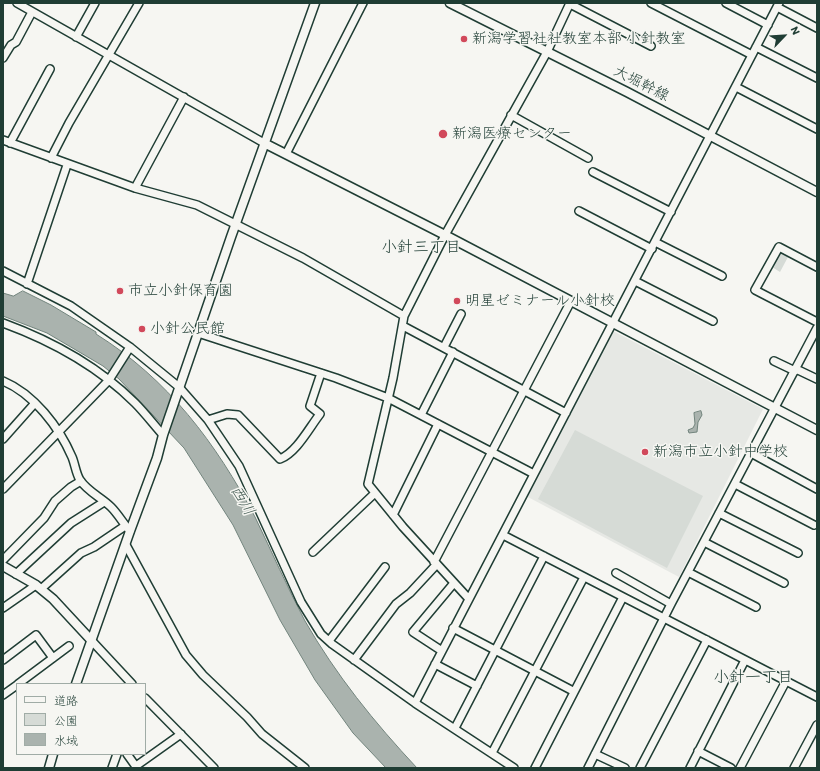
<!DOCTYPE html>
<meta charset="utf-8">
<style>
body{margin:0}
#map{position:relative;width:820px;height:771px;overflow:hidden;background:#f6f6f2;font-family:Itim,"Klee One",sans-serif}
canvas{display:block}
.frame{position:absolute;inset:0;border:4px solid #1f3d34;pointer-events:none}
.legend{position:absolute;left:16px;top:683px;width:130px;height:72px;box-sizing:border-box;background:#f6f6f2;border:1px solid #a0aca6;margin:0;padding:5px 7px;list-style:none;font-size:12px;color:#1f3d34}
.legend li{display:flex;align-items:center;gap:8px;height:20px}
.legend b{width:20px;border:1px solid #a0aca6}
.north{position:absolute;left:764px;top:16px;width:40px;height:40px;-webkit-text-stroke:3px #f6f6f2;paint-order:stroke;rotate:65deg;font-size:11px;font-weight:700;line-height:16px;text-align:center;color:#1f3d34}
.north::after{content:'';display:block;margin:auto;width:14px;height:18px;background:#1f3d34;clip-path:polygon(50% 0,100% 100%,50% 72%,0 100%)}
</style>
<div id="map">
<canvas width="820" height="771"></canvas>
<div class="frame"></div>
<ul class="legend">
<li><b style="height:5px;background:#f6f6f2"></b>道路</li>
<li><b style="height:11px;background:#d6dbd6"></b>公園</li>
<li><b style="height:11px;background:#aab3ae"></b>水域</li>
</ul>
<div class="north">N</div>
</div>
<script>
const ctx = document.querySelector('canvas').getContext('2d');
ctx.lineJoin = 'round';
function fill(path, color) { ctx.fillStyle = color; ctx.fill(path, 'evenodd'); }
function trace(path, color, width, dash) { ctx.strokeStyle = color; ctx.lineWidth = width; ctx.lineCap = dash ? 'butt' : 'round'; ctx.setLineDash(dash || []); ctx.stroke(path); }
function write(font, color, halo, rows, align = 'center') {
  ctx.font = font + ' Itim,"Klee One",sans-serif'; ctx.lineWidth = 3; ctx.setLineDash([]); ctx.textBaseline = 'middle'; ctx.strokeStyle = halo; ctx.fillStyle = color; for (const [text, x, y, turn = 0] of rows) {
    ctx.save(); ctx.translate(x, y); ctx.rotate((+turn || 0) * Math.PI / 180); ctx.textAlign = isNaN(turn) ? turn : align; if (halo) ctx.strokeText(text, 0, 0); ctx.fillText(text, 0, 0); ctx.restore();
  }
}
const built = new Path2D(`
 M613,331L763,409L679,577L526,496Z`);
const green = new Path2D(`
 M780,253L788,257L780,272L772,267Z
 M575,430L703,496L667,568L538,499Z`);
const water = new Path2D(`
 M23,291L51,305L96,332V334C168,379 216,443 255,517C272,552 287,587 305,621C336,675 374,722 417,768H386L353,733L315,680L280,620L233,525L184,448L119,379L103,366L47,333L3,316V293L13,296Z
 M701,411L702,415L698,422L697,432L689,433L688,430L693,428L695,424L694,413Z`);
const minor = new Path2D(`
 M17,3L264,143
 M651,3L752,55
 M726,3L768,25
 M570,4L651,46
 M777,7L817,28
 M76,37L95,3
 M756,47L817,78
 M3,58L11,45L16,42L32,12
 M736,87L817,129
 M511,115L588,158
 M3,140L135,188L197,205L303,258L404,316
 M10,143L50,69
 M286,154L363,3
 M51,158L69,123L139,3
 M593,172L671,212
 M135,188L184,97
 M579,211L652,249
 M655,242L722,276
 M817,267L779,247L755,290L817,322
 M3,271L71,306L130,347L179,387L208,420L239,466L301,602L321,634L332,644L415,703L514,768
 M635,281L713,321
 M27,284L67,165
 M3,323C52,341 98,366 135,403C145,413 154,425 163,435
 M403,326L566,413
 M198,333L336,378L388,398L534,474
 M444,347L461,314
 M774,361L795,371
 M796,369L817,379
 M3,381C34,394 59,427 72,457C75,464 76,474 80,480C88,492 101,497 111,507C118,514 123,523 130,531
 M421,415L453,352
 M208,420L227,414L238,415L280,459C297,452 309,428 320,414L310,406L321,373
 M3,439L35,403
 M751,453L817,489
 M735,484L814,525
 M3,489L109,380L130,347
 M719,513L798,553
 M393,515L438,424
 M503,535L817,697
 M704,542L784,583
 M126,545L186,655L203,675L247,717L262,734L305,768
 M313,552L375,493
 M3,560L44,518L55,501L71,487L81,481
 M434,562L571,301
 M688,572L756,607
 M616,573L671,604
 M16,574L71,523L104,502
 M41,589L81,553L94,547L125,526
 M469,599L403,527L368,484L393,378L404,316L445,235L547,52L570,3
 M3,608L36,585
 M453,628L573,691
 M91,640L132,684
 M329,641L385,567
 M442,651L413,632L454,583
 M3,660L36,635L53,658
 M354,660L396,604L410,593L437,564
 M435,664L477,686
 M18,684L69,646
 M3,695L17,685
 M145,698L214,768
 M415,703L779,3
 M455,728L544,556
 M698,751L731,768
 M492,753L584,577
 M127,754L137,768
 M595,754L625,768
 M136,766L181,734
 M112,768L117,754
 M535,768L623,597
 M588,768L671,604L817,328
 M640,768L707,640
 M690,768L745,660
 M740,768L786,681
 M794,768L817,725`);
const tertiary = new Path2D(`
 M450,3L627,92L817,192
 M264,143L445,235L817,430
 M3,566L36,585L53,599L91,640
 M76,684L130,531L157,458L163,435L231,237L315,3
 M49,768L53,754`);
const markers = [
 [464,39,4,"#d1495b"],
 [443,134,5,"#d1495b"],
 [120,291,4,"#d1495b"],
 [457,301,4,"#d1495b"],
 [142,329,4,"#d1495b"],
 [645,452,4,"#d1495b"]
];
const poiNames = [
 ["新潟学習社社教室本部 小針教室",472,39],
 ["新潟医療センター",452,134],
 ["市立小針保育園",128,291],
 ["明星ゼミナール小針校",465,301],
 ["小針公民館",150,329],
 ["新潟市立小針中学校",653,452]
];
const streetNames = [
 ["大堀幹線",641,84,27]
];
const neighbourhoodNames = [
 ["小針三丁目",421,248],
 ["小針一丁目",753,678]
];
const waterNames = [
 ["西川",242,501,59]
];
fill(built, '#e6e8e4');
fill(green, '#d6dbd6');
fill(water, '#aab3ae');
trace(water, '#72847d', 1);
trace(minor, '#1f3d34', 10);
trace(tertiary, '#1f3d34', 11);
trace(minor, '#f6f6f2', 7);
trace(tertiary, '#f6f6f2', 8);
for (const [x, y, r, color] of markers) { const dot = new Path2D(); dot.arc(x, y, r, 0, 2 * Math.PI); ctx.fillStyle = color; ctx.fill(dot); trace(dot, '#f6f6f2', 1.5); }
write('15px', '#1f3d34', '#f6f6f2', poiNames, 'left');
write('15px', '#1f3d34', '#f6f6f2', streetNames);
write('16px', '#1f3d34', '#f6f6f2', neighbourhoodNames);
write('italic 16px', '#425a52', '#f6f6f2', waterNames);
</script>
